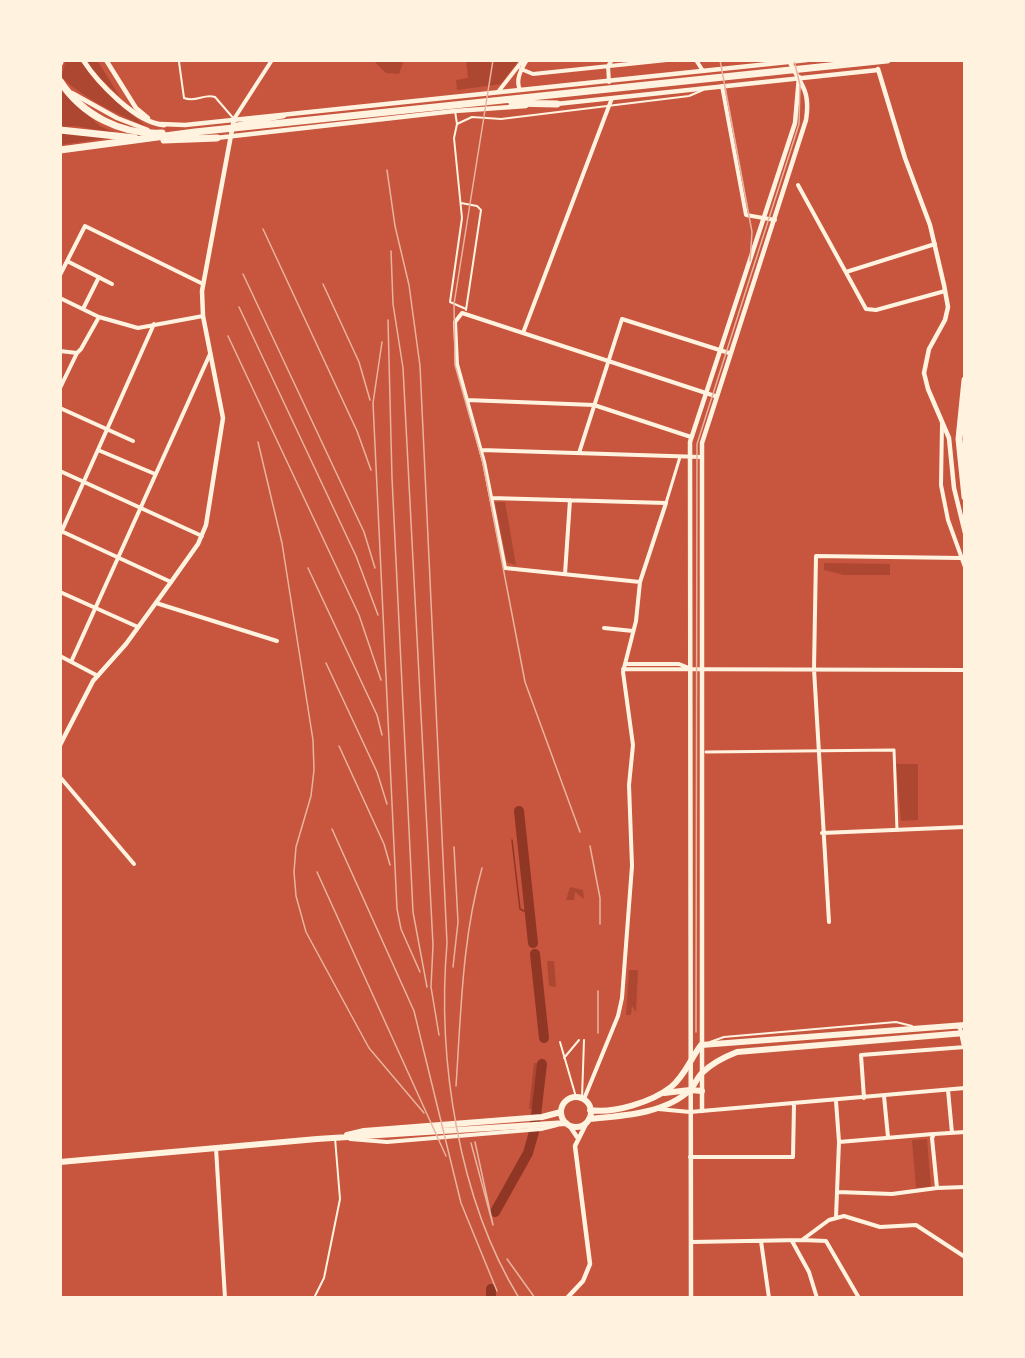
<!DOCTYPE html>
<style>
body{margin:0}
#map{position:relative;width:1025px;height:1358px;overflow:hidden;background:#c8553d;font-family:Bitter,serif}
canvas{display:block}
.frame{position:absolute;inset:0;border:62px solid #fff3e0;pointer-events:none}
</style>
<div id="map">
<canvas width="1025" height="1358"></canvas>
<div class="frame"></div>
</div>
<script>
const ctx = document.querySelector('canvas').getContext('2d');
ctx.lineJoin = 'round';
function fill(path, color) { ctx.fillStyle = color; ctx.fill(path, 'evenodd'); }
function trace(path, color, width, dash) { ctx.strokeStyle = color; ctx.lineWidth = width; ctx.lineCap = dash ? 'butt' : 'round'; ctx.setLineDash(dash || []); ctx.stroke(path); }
const green = new Path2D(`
 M66,60H80L94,79L145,126C114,113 87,100 61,77Z
 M86,60H97L120,97L95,73Z
 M373,60H404L399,74L386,73Z
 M466,60H519L501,84L457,90L456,80L468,78Z
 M60,90L100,126L116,133L75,126L60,127Z
 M68,133L108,138L60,145V134Z
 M495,502H505L516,565L507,562Z
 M824,563L890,564V575H844L824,570Z
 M896,764H918V820L901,821Z
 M570,887L583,890L584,899L575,892L574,900H566Z
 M547,961H554L556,987L549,986Z
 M629,970H638L636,1012L632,1006L631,1015H626Z
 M534,1063H538L532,1109H529Z
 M927,1139L931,1187L916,1188L912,1140Z`);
const stream = new Path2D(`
 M512,840L520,909L526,912L531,922`);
const river = new Path2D(`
 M519,811L533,943
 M535,954L544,1038
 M495,1212L528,1153L534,1132L542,1064
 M491,1289V1298`);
const service = new Path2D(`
 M179,62L184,98C196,103 204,93 215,97L234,119
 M455,111L457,124L454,138L462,218L450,302L466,309
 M457,124L472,117L501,119L689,96L703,90
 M461,203L477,206L481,210L466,310
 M560,1042L576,1097
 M710,1042L724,1037L896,1022L912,1026
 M564,1058L579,1040
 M582,1098L584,1040
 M314,1298L324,1278L340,1199L335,1138`);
const pedestrian = new Path2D(`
 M666,503L680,457
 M706,752L894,750L897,830`);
const minor = new Path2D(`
 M696,60L703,71
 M521,69L533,74L667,60
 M609,82L608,66L612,60
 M722,86L746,215L775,220
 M520,90C515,80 521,69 527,60
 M498,92L523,60
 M234,119L272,60
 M798,185L866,309L876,310L945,291
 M67,261L112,284
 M846,272L935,244
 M60,275L85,226L203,284
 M60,298L99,317
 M83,309L99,277
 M523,333L612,98
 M60,351L77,353L81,349L99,317L138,328L203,316
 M60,388L77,353
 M467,400L594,405L691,437
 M60,408L133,441
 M942,424L941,485L948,520L965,567
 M98,450L155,474
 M481,450L701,457
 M579,453L622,319L729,353
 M60,471L202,536
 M491,498L666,503L640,582L636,621L623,672L633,745L629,785L632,866L622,998L618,1016L584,1099
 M61,531L171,582
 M60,535L154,324
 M565,574L570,500
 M640,582L505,568L484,462L457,364L455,322L462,313L715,396
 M60,592L138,627
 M156,603L277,641
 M604,628L633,631
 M60,656L98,676
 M71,662L210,354
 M625,664H679L689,668
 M623,669L965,670
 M60,777L134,864
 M822,833L965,827
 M829,922L814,669L816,556L961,558
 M957,1026L960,1028L964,1047
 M948,1090L952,1133
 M884,1096L888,1137
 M864,1098L861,1055L965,1047
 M658,1109L690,1112L965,1088
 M965,1132L934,1134L932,1138L937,1188L965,1187
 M350,1139L387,1142L541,1129L557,1125
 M839,1142L933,1134
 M216,1148L225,1298
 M690,1157H793L794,1104
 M838,1192L892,1194L937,1188
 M836,1217L839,1142L836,1101
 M802,1240L826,1241L859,1298
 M761,1241L769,1298
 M792,1241L809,1272L817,1298
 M691,1242L802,1240L829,1220L844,1216L880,1227L916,1225L965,1257`);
const tertiary = new Path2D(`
 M106,60L136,108L148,118
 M878,69L905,158L930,225L944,285L948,307L945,320L929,349L924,373L928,389L949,438L954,488L965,533
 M72,93L117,118L148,130
 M556,104L878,70
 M161,124L185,125L807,60
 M236,125L284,116
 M216,138L455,111L526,106
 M60,745L93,681L126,644L171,582L198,544L206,525L223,418L203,316L202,291L234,119
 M702,1111V443L806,120C811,89 800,85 789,60
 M569,1125L577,1137
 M567,1298L583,1281L590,1264L575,1146L588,1120
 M691,1298L690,442L795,123L799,77`);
const secondary = new Path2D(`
 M83,60C98,83 136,123 164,125`);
const primary = new Path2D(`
 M664,1093L690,1090L702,1091
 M561 1112a15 15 0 1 1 30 0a15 15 0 1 1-30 0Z
 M590,1110C613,1114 652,1102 671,1087C684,1077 691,1058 701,1045L965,1025
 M589,1119C621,1116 666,1114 691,1089C695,1084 697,1078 702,1073C712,1063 724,1057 737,1052L965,1033
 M347,1135L364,1131L542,1117L561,1112
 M60,1162L317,1139L566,1123`);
const motorway = new Path2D(`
 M60,62V60
 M60,81C82,115 121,135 162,133
 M512,103L557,104
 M60,130L135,138
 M164,140L217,138
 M60,150L195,132L887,60
 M965,380L959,439L965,497`);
const tram = new Path2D(`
 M720,60L752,232L750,261
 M696,1032L697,444L799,124L800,85L794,60`);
const rail = new Path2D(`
 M493,60L454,304L455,365L483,463L525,682L580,832
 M387,170L395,226L409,285L420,366L447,943C437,1059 458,1198 519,1298
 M263,229L357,431L371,470
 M391,251L393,304L403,368L433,945L431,987L439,1035
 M243,274L364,532L375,568
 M323,284L359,362L370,400
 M239,307L356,556L378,615
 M388,320L392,478L413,912L427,987
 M228,336L359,615L381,680
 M382,342L373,403L397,909L401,929L420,972
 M258,442L282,543L313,740L314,770L311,796L296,847L294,872L296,896L306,932L369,1048L424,1113
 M308,568L377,715L382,735
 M326,663L377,772L387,804
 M339,746L384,844L390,865
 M332,829L414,1011L461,1203L497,1291
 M590,846L600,898V924
 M317,872L446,1156
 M453,967L458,922L454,847
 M598,991V1033
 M456,1086C461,1013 462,938 482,868
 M471,1143L493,1225L475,1142
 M507,1259L535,1298`);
fill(green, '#ae4732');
trace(stream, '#8f3625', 1.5);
trace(river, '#8f3625', 10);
trace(service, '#fff3e0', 2);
trace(pedestrian, '#fff3e0', 3);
trace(minor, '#fff3e0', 4);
trace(tertiary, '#fff3e0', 4.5);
trace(secondary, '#fff3e0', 5);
trace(primary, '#fff3e0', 6);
trace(motorway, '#fff3e0', 7);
trace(tram, '#e9b49f', 1.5);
trace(rail, '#e9b49f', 1.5);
</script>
